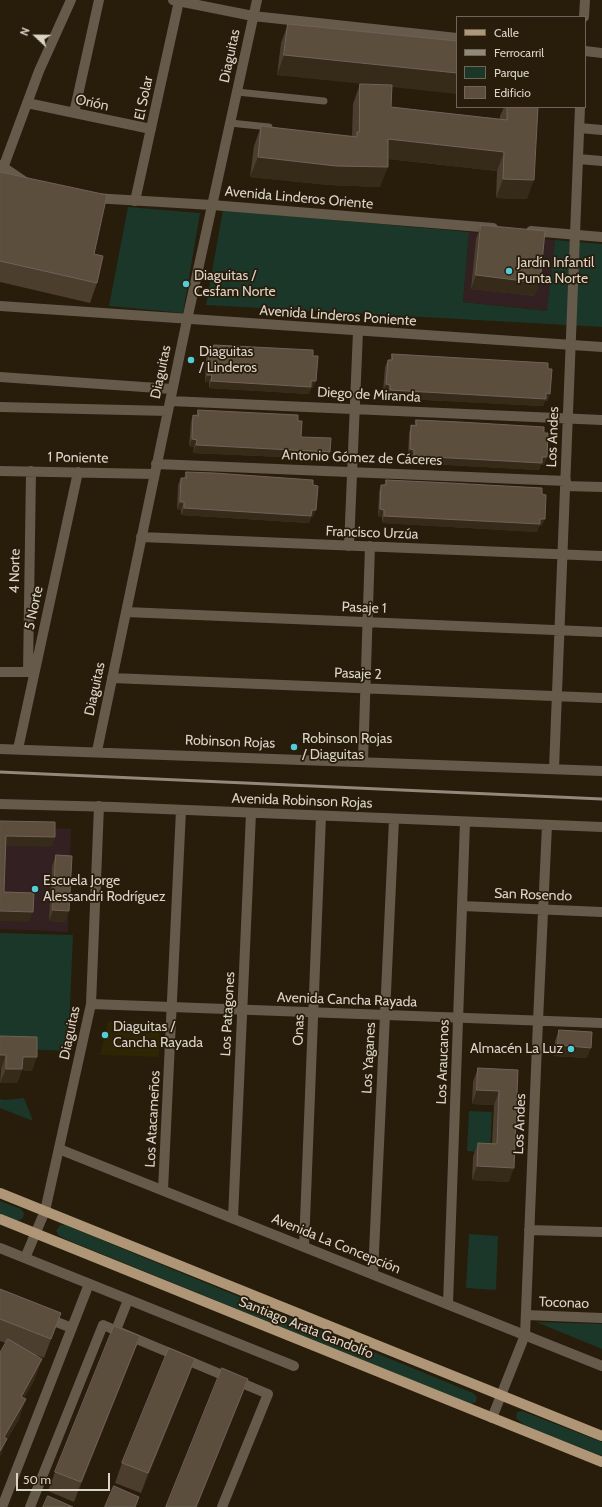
<!DOCTYPE html>
<meta charset="utf-8">
<style>
body{margin:0}
#map{position:relative;width:602px;height:1507px;overflow:hidden;background:#281c0b;font-family:Cabin,sans-serif}
canvas{display:block}
.legend{position:absolute;left:456px;top:16px;width:130px;height:92px;box-sizing:border-box;background:#281c0b;border:1px solid #706557;margin:0;padding:5px 7px;list-style:none;font-size:12px;color:#dcd3c8}
.legend li{display:flex;align-items:center;gap:8px;height:20px}
.legend b{width:20px;border:1px solid #706557}
.north{position:absolute;left:16px;top:16px;width:40px;height:40px;-webkit-text-stroke:3px #281c0b;paint-order:stroke;rotate:292deg;font-size:11px;font-weight:700;line-height:16px;text-align:center;color:#dcd3c8}
.north::after{content:'';display:block;margin:auto;width:14px;height:18px;background:#dcd3c8;clip-path:polygon(50% 0,100% 100%,50% 72%,0 100%)}
.scale{position:absolute;left:16px;top:1473px;width:94px;height:18px;box-sizing:border-box;border:2px solid #dcd3c8;border-top:0;padding-left:5px;font-size:12px;line-height:14px;white-space:nowrap;color:#dcd3c8;-webkit-text-stroke:3px #281c0b;paint-order:stroke}
</style>
<div id="map">
<canvas width="602" height="1507"></canvas>
<ul class="legend">
<li><b style="height:5px;background:#ae9677"></b>Calle</li>
<li><b style="height:5px;background:#93897b"></b>Ferrocarril</li>
<li><b style="height:11px;background:#1a3729"></b>Parque</li>
<li><b style="height:11px;background:#5b4e3d"></b>Edificio</li>
</ul>
<div class="north">N</div>
<div class="scale">50 m</div>
</div>
<script>
const ctx = document.querySelector('canvas').getContext('2d');
ctx.lineJoin = 'round';
function fill(path, color) { ctx.fillStyle = color; ctx.fill(path, 'evenodd'); }
function trace(path, color, width, dash) { ctx.strokeStyle = color; ctx.lineWidth = width; ctx.lineCap = dash ? 'butt' : 'round'; ctx.setLineDash(dash || []); ctx.stroke(path); }
function write(font, color, halo, rows, align = 'center') {
  ctx.font = font + ' Cabin,sans-serif'; ctx.lineWidth = 3.5; ctx.setLineDash([]); ctx.textBaseline = 'middle'; ctx.strokeStyle = halo; ctx.fillStyle = color; for (const [text, x, y, turn = 0] of rows) {
    ctx.save(); ctx.translate(x, y); ctx.rotate((+turn || 0) * Math.PI / 180); ctx.textAlign = isNaN(turn) ? turn : align; if (halo) ctx.strokeText(text, 0, 0); ctx.fillText(text, 0, 0); ctx.restore();
  }
}
const education = new Path2D(`
 M469,232L555,240L548,311L463,302Z
 M0,826L71,829L68,932L0,929Z`);
const green = new Path2D(`
 M128,207L200,213L183,313L109,306Z
 M223,210L469,232L463,302L547,311L555,240L602,244V327L206,305Z
 M0,933L73,935L68,1051L0,1048Z
 M24,1098L33,1121L0,1108V1099L5,1100Z
 M469,1111L492,1112L490,1153L467,1151Z
 M0,1201L21,1209L24,1213L23,1218L17,1221L0,1214Z
 M60,1225H65L473,1393L477,1397L476,1402L471,1404L70,1241L59,1236L56,1231Z
 M469,1234L498,1236L496,1290L466,1288Z
 M536,1322L602,1324V1349Z
 M522,1411L602,1442V1456L524,1425L516,1418L517,1412Z`);
const sand = new Path2D(`
 M108,1021L161,1022L159,1057L100,1055Z`);
const service = new Path2D(`
 M237,92L324,101
 M230,123L269,127`);
const minor = new Path2D(`
 M173,0L253,16L457,38
 M584,17L585,0
 M585,51L602,53
 M27,103L151,129
 M74,113L99,0
 M579,128L602,130
 M578,159L602,161
 M3,168L39,71L71,0
 M135,201L179,1
 M0,377L172,389
 M170,401L602,420
 M0,407L168,411
 M156,464L566,481
 M0,471L154,474
 M565,486L602,487
 M141,537L602,556
 M349,546L358,331
 M126,612L602,632
 M0,672H34
 M28,672L31,471
 M112,678L602,698
 M0,749L602,771
 M18,749L78,472
 M97,751L187,320L257,0
 M363,761L370,546
 M554,769L580,107
 M0,804L114,807L602,827
 M462,906L602,912
 M91,1004L99,806
 M538,1021L547,825
 M59,1149L602,1366
 M163,1190L181,810
 M233,1218L251,813
 M304,1246L321,816
 M373,1274L394,819
 M448,1304L465,822
 M526,1315L602,1318
 M46,1318L72,1328
 M116,1330L128,1300
 M2,1507L89,1284
 M30,1507L103,1325L268,1394L222,1507`);
const tertiary = new Path2D(`
 M0,165L25,182
 M93,198L212,205L493,228
 M531,231L602,237
 M0,306L602,347
 M529,1230L602,1232
 M0,1248L294,1366
 M25,1258L45,1211L91,1004L602,1023
 M492,1418L525,1335L538,1021`);
const primary = new Path2D(`
 M0,1193L602,1436
 M0,1219L602,1462`);
const rail = new Path2D(`
 M0,772L602,799`);
const wall = new Path2D(`
 M288,24L392,87L391,107L500,119V116L504,107H538L527,199L496,198L497,171L388,159L380,187L329,185L250,177L254,146L261,126L352,136L353,104L360,84H371L277,75L281,43Z
 M0,172L94,254L97,283L90,303L0,282Z
 M481,225L535,296L471,289L476,239Z
 M214,345L313,356V388H311L309,394L209,388V382H205L206,358L209,351H212Z
 M392,354L548,401H545L543,406L387,398L388,392L383,391L385,367L388,360H390Z
 M198,410L298,421L301,437L330,452L328,459L193,453L194,447L189,446L191,422L193,415H196Z
 M416,420L544,433L547,457L544,465L541,464L539,470L411,463L412,457H408L409,433L411,425L414,426Z
 M186,472L313,517H311L309,523L181,515V510L177,509L178,485L181,478H184Z
 M386,480L542,494V526H539L537,532L382,523V517H378L379,492L381,485H384Z
 M56,855L65,922L49,921L52,866Z
 M559,1030L587,1058L554,1056L555,1041Z
 M0,1036L32,1071L22,1070L17,1083H0L1,1069Z
 M478,1068L518,1070L509,1182L472,1180L473,1157L478,1143L492,1144L494,1105L472,1104L473,1082Z
 M0,1289L61,1313L44,1358L36,1355L35,1379L24,1398L19,1419L6,1441V1343L0,1341Z
 M140,1336L133,1355L74,1502L48,1491L55,1472Z
 M188,1378L141,1493L115,1483L122,1463Z`);
const shadedWall = new Path2D(`
 M284,55L457,73V94L277,75Z
 M388,139L504,152L497,171L381,158Z
 M258,157L388,167L380,187L329,185L250,177Z
 M503,179L534,180L527,199L496,198Z
 M476,275L540,283L535,296L471,289Z
 M207,375H212L209,382H205Z
 M211,381H316L313,388H311L309,394L209,388Z
 M386,384L390,385L388,392L383,391Z
 M390,390L546,393L550,394L548,401H545L543,406L387,398Z
 M192,439L197,440L194,447L189,446Z
 M196,445L330,452L328,459L193,453Z
 M410,449L414,450L412,457H408Z
 M414,456L542,457H547L544,465L541,464L539,470L411,463Z
 M180,502H184L181,510L177,509Z
 M184,508L312,510H316L313,517H311L309,523L181,515Z
 M380,509L384,510L382,517H378Z
 M384,516L540,519H545L542,526H539L537,532L382,523Z
 M6,836L55,837L52,847L3,846Z
 M53,910L69,911L65,922L49,921Z
 M0,911L33,912L29,922L0,921Z
 M558,1045L591,1048L587,1058L554,1056Z
 M0,1055H6L1,1069H0Z
 M23,1057H37L32,1071L22,1070L17,1083H0L6,1069Z
 M477,1090L499,1091L494,1105L472,1104Z
 M477,1166L514,1168L509,1182L472,1180Z
 M61,1313L54,1332L44,1358L51,1339Z
 M140,1336L133,1355L74,1502L81,1482Z
 M42,1359L35,1379L14,1416L21,1397Z
 M195,1359L188,1378L141,1493L148,1473Z
 M248,1379L241,1398L197,1507H196Z
 M26,1399L19,1419L6,1441L0,1458V1449L4,1437Z`);
const building = new Path2D(`
 M288,24L457,41V73L284,55Z
 M360,84L392,85L391,107L507,120V107H538L534,180L503,179L504,152L388,139V167L336,166L258,157L261,126L357,137V132H359Z
 M0,172L107,195L94,254L103,256L97,283L0,261Z
 M481,225L545,231L540,283L476,275Z
 M214,345L313,350V356H318L316,381H311V387L211,381L212,375H207L209,351H213Z
 M392,354L548,363V369H552L550,394L546,393V399L390,390V385L386,384L388,360H392Z
 M198,410L298,415V421H302L301,437L331,438L330,452L196,445L197,440L192,439L193,415L198,416Z
 M416,420L460,422L544,427V433H548L547,457H542V463L414,456V450L410,449L411,425L416,426Z
 M186,472L214,473L313,480V485L318,486L316,510H312L311,516L184,508V502H180L181,478H186Z
 M386,480L450,483L542,488V494L546,495L545,519H540V524L384,516V510L380,509L381,485H386Z
 M0,821L55,822V837L6,836L4,892L34,893L33,912L0,911Z
 M56,855L72,856L69,911L53,910Z
 M559,1030L592,1032L591,1048L558,1045Z
 M0,1036L37,1037V1057H23L22,1069H6V1055H0Z
 M478,1068L518,1070L514,1168L477,1166L478,1143L497,1144L499,1091L477,1090Z
 M0,1289L61,1313L51,1339L0,1319Z
 M114,1326L140,1336L81,1482L55,1472Z
 M8,1339L42,1359L21,1397L26,1399L4,1437L7,1439L0,1451V1353Z
 M169,1348L195,1359L148,1473L122,1463Z
 M222,1368L248,1379L196,1507H166Z
 M114,1486L139,1497L135,1507H105Z
 M48,1496L73,1507H43Z`);
const markers = [
 [509,271,4,"#52ccd5"],
 [186,284,4,"#52ccd5"],
 [191,360,4,"#52ccd5"],
 [294,747,4,"#52ccd5"],
 [35,889,4,"#52ccd5"],
 [105,1035,4,"#52ccd5"],
 [571,1049,4,"#52ccd5"]
];
const streetNames = [
 ["Diaguitas",230,56,-78],
 ["El Solar",144,98,-78],
 ["Orión",92,103,12],
 ["Avenida Linderos Oriente",299,198,5],
 ["Avenida Linderos Poniente",338,316,4],
 ["Diaguitas",161,372,-78],
 ["Diego de Miranda",369,395,3],
 ["Los Andes",553,437,-88],
 ["1 Poniente",78,458,1],
 ["Antonio Gómez de Cáceres",362,458,2],
 ["Francisco Urzúa",372,533,2],
 ["4 Norte",15,571,-89],
 ["5 Norte",34,608,-78],
 ["Pasaje 1",364,608,2],
 ["Pasaje 2",358,674,2],
 ["Diaguitas",95,689,-78],
 ["Robinson Rojas",230,742,2],
 ["Avenida Robinson Rojas",302,801,2],
 ["San Rosendo",533,895,2],
 ["Avenida Cancha Rayada",347,1000,2],
 ["Los Patagones",228,1014,-87],
 ["Onas",299,1030,-88],
 ["Diaguitas",70,1033,-78],
 ["Los Yaganes",369,1058,-87],
 ["Los Araucanos",443,1062,-88],
 ["Los Atacameños",153,1119,-87],
 ["Los Andes",520,1124,-88],
 ["Avenida La Concepción",336,1244,22],
 ["Toconao",564,1303,2],
 ["Santiago Arata Gandolfo",306,1328,22]
];
const poiNames = [
 ["Jardín Infantil",517,263],
 ["Punta Norte",517,279],
 ["Diaguitas /",194,276],
 ["Cesfam Norte",194,292],
 ["Diaguitas",199,352],
 ["/ Linderos",199,368],
 ["Robinson Rojas",302,739],
 ["/ Diaguitas",302,755],
 ["Escuela Jorge",43,881],
 ["Alessandri Rodríguez",43,897],
 ["Diaguitas /",113,1027],
 ["Cancha Rayada",113,1043],
 ["Almacén La Luz",563,1049,"right"]
];
fill(education, '#332022');
fill(green, '#1a3729');
fill(sand, '#2d2504');
trace(service, '#665a4b', 7);
trace(minor, '#665a4b', 10);
trace(tertiary, '#665a4b', 10);
trace(primary, '#ae9677', 10);
trace(rail, '#93897b', 3);
fill(wall, '#4b3e2d');
fill(shadedWall, '#362a18');
fill(building, '#5b4e3d');
trace(building, '#6f6353', 1);
for (const [x, y, r, color] of markers) { const dot = new Path2D(); dot.arc(x, y, r, 0, 2 * Math.PI); ctx.fillStyle = color; ctx.fill(dot); trace(dot, '#281c0b', 1.5); }
write('14px', '#dcd3c8', '#281c0b', streetNames);
write('14px', '#dcd3c8', '#281c0b', poiNames, 'left');
</script>
